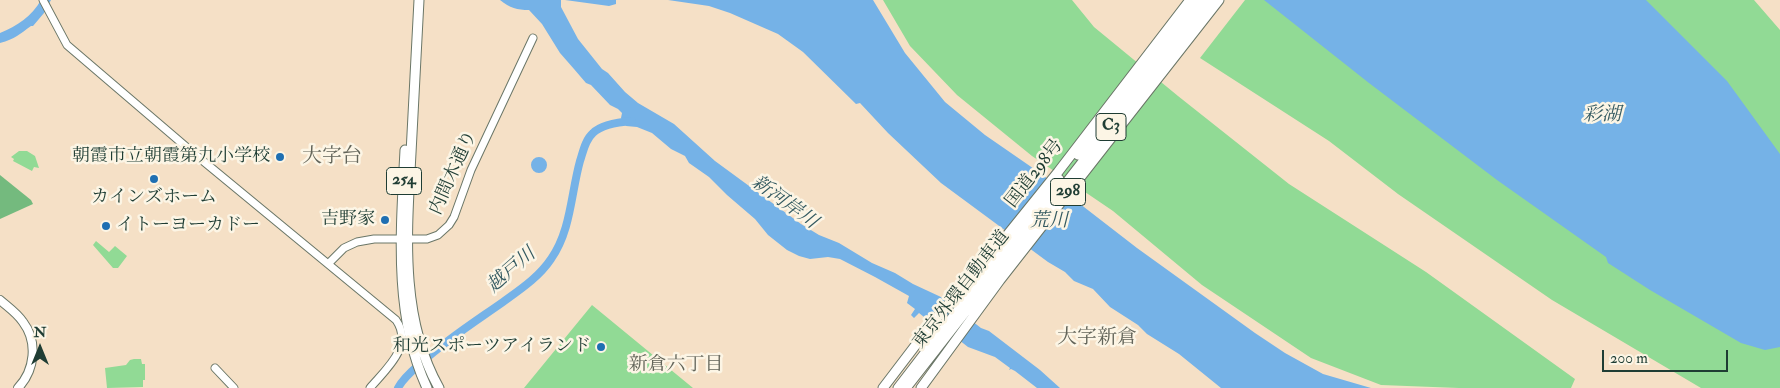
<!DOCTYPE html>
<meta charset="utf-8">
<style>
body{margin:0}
#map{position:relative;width:1780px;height:388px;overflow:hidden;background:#f5e0c6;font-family:"IM FELL Double Pica",serif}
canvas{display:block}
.north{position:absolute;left:15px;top:323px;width:50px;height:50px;-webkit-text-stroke:4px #fcf5e5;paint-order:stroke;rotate:0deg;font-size:14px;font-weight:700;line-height:20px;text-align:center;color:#1f3d34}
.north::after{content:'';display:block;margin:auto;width:18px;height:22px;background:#1f3d34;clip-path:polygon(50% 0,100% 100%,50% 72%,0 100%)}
.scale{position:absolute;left:1602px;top:350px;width:126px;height:22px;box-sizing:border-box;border:2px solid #1f3d34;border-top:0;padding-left:6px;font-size:15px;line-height:18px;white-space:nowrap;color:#1f3d34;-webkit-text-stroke:4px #fcf5e5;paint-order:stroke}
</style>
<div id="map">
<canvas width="1780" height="388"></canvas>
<div class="north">N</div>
<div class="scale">200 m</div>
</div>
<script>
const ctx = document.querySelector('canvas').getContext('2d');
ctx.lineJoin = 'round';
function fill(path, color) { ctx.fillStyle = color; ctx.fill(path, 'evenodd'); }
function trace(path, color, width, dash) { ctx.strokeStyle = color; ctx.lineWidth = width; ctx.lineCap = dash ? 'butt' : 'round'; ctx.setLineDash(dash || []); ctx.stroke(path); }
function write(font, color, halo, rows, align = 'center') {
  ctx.font = font + ' "IM FELL Double Pica","Noto Serif JP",serif'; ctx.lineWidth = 5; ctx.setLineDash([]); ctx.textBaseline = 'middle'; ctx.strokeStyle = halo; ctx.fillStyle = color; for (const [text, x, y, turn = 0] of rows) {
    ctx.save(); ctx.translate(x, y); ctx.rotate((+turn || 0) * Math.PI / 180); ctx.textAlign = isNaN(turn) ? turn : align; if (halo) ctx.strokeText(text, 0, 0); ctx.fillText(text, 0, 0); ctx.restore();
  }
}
const green = new Path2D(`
 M883,0H1072L1094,27L1178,96L1289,184L1426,272L1575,379L1571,388H1459L1381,385L1311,358L1202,285L1113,211L1032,156L957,95L910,46Z
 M1245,0H1754L1780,30V388H1701L1552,300L1398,194L1329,141L1200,58Z
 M19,151H27L35,156L39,168L34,167L32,171L13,161L14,159L11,157Z
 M96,241L109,252L115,246L127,256L118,268H113L93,245Z
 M592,305L693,388H524Z
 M134,359H141L142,364H145V380H143V387L107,388L105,368L126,365L130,360Z`);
const forest = new Path2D(`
 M0,175L31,200L33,204L0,219Z`);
const water = new Path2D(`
 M41,0H51L44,13L33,26H31C20,34 15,39 0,43V33C17,26 32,16 41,0Z
 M500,0H561V7L578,39L602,69L608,73L625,92L638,103L674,124L715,161L801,224L819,235L839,243L872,263L895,273L913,284L941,297L981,328L989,331L1040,370L1060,388H1037L1015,371L1011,369L1009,370L1010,368L995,357L968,347L927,315L924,317L919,313L914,318L911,315L915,309L907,303L909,296L875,277L840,259L828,257L810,259L799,256L787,250L768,235L755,219L727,195L709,177L689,163L685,156L671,149L652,133L637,127L626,126L621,118L622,113L618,109L610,105L591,85L586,83L574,69L560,53L542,24L529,10C517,10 510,8 500,0Z
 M565,0H616V4L609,6Z
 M668,0H873L905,53L945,102L985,135L1040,173L1137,248L1255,333L1285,353L1323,374L1371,388H1221L1179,354L1147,334L1138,325L1110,307L1093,289L1074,281L1065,272L1048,262L941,183L888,133L860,103L856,104L803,52L778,34L730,13L709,6Z
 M1264,0H1646L1727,81L1780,154V347L1765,350L1741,343L1650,290L1608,263L1606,257L1497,180L1369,83Z
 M531 165a8 8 0 1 1 16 0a8 8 0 1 1-16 0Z`);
const river = new Path2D(`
 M398,388C403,378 413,370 421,363C446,340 476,321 503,302C521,289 539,277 551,259C571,231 571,193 580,161C583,152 585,140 593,133C602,124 619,122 632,121`);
const secondary = new Path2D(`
 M43,0L67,45L191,151L396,320C414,346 386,369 370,388
 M328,264L344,248L357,242L374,239H427L438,235L449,225L454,217L471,170L533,38
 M215,368L234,388`);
const primary = new Path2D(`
 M0,300C8,307 17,313 23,322C38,342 35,370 18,388`);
const highway = new Path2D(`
 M419,0C416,51 414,102 411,153C407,231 399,317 439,388
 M405,150C401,229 393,315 427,388
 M1078,155L1200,0
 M883,388L934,321L1004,239L1058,172L1190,0
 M898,388L1059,179
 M906,388L1209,0
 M921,388L1000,280L1219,0`);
const markers = [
 [280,157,5,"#1f6fb2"],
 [154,179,5,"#1f6fb2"],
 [385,220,5,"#1f6fb2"],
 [106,226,5,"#1f6fb2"],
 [601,347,5,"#1f6fb2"]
];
const shields = [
 [1111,127,30],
 [404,181,35],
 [1068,192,35]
];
const shieldNames = [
 ["C3",1111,127],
 ["254",404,181],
 ["298",1068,192]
];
const poiNames = [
 ["朝霞市立朝霞第九小学校",270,157],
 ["カインズホーム",154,198,"center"],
 ["吉野家",375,220],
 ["イトーヨーカドー",116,226,"left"],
 ["和光スポーツアイランド",591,347]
];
const streetNames = [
 ["内間木通り",454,173,-66],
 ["国道298号",1035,174,-52],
 ["東京外環自動車道",962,290,-52]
];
const waterNames = [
 ["彩湖",1602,116],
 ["新河岸川",784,203,36],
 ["荒川",1049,222],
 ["越戸川",512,271,-41]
];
const neighbourhoodNames = [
 ["新倉六丁目",676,366]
];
const quarterNames = [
 ["大字台",332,158],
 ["大字新倉",1097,339]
];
fill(green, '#91da95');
fill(forest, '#74ba7e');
fill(water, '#75b2e7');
trace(river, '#75b2e7', 8);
trace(secondary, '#6a7667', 9);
trace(primary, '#6a7667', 10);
trace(highway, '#6a7667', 11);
trace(secondary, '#fff', 7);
trace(primary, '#fff', 8);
trace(highway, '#fff', 9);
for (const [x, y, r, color] of markers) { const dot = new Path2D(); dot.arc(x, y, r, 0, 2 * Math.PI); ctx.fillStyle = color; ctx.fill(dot); trace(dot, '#fcf5e5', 2); }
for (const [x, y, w] of shields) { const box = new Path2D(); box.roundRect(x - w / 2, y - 13.5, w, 27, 4); ctx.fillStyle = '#fcf5e5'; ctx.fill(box); trace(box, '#1f3d34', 1); }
write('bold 16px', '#1f3d34', null, shieldNames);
write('18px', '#1f3d34', '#fcf5e5', poiNames, 'right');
write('18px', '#1f3d34', '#fcf5e5', streetNames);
write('italic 19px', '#345a61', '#fcf5e5', waterNames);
write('19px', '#626459', '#fcf5e5', neighbourhoodNames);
write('20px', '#626459', '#fcf5e5', quarterNames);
</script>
